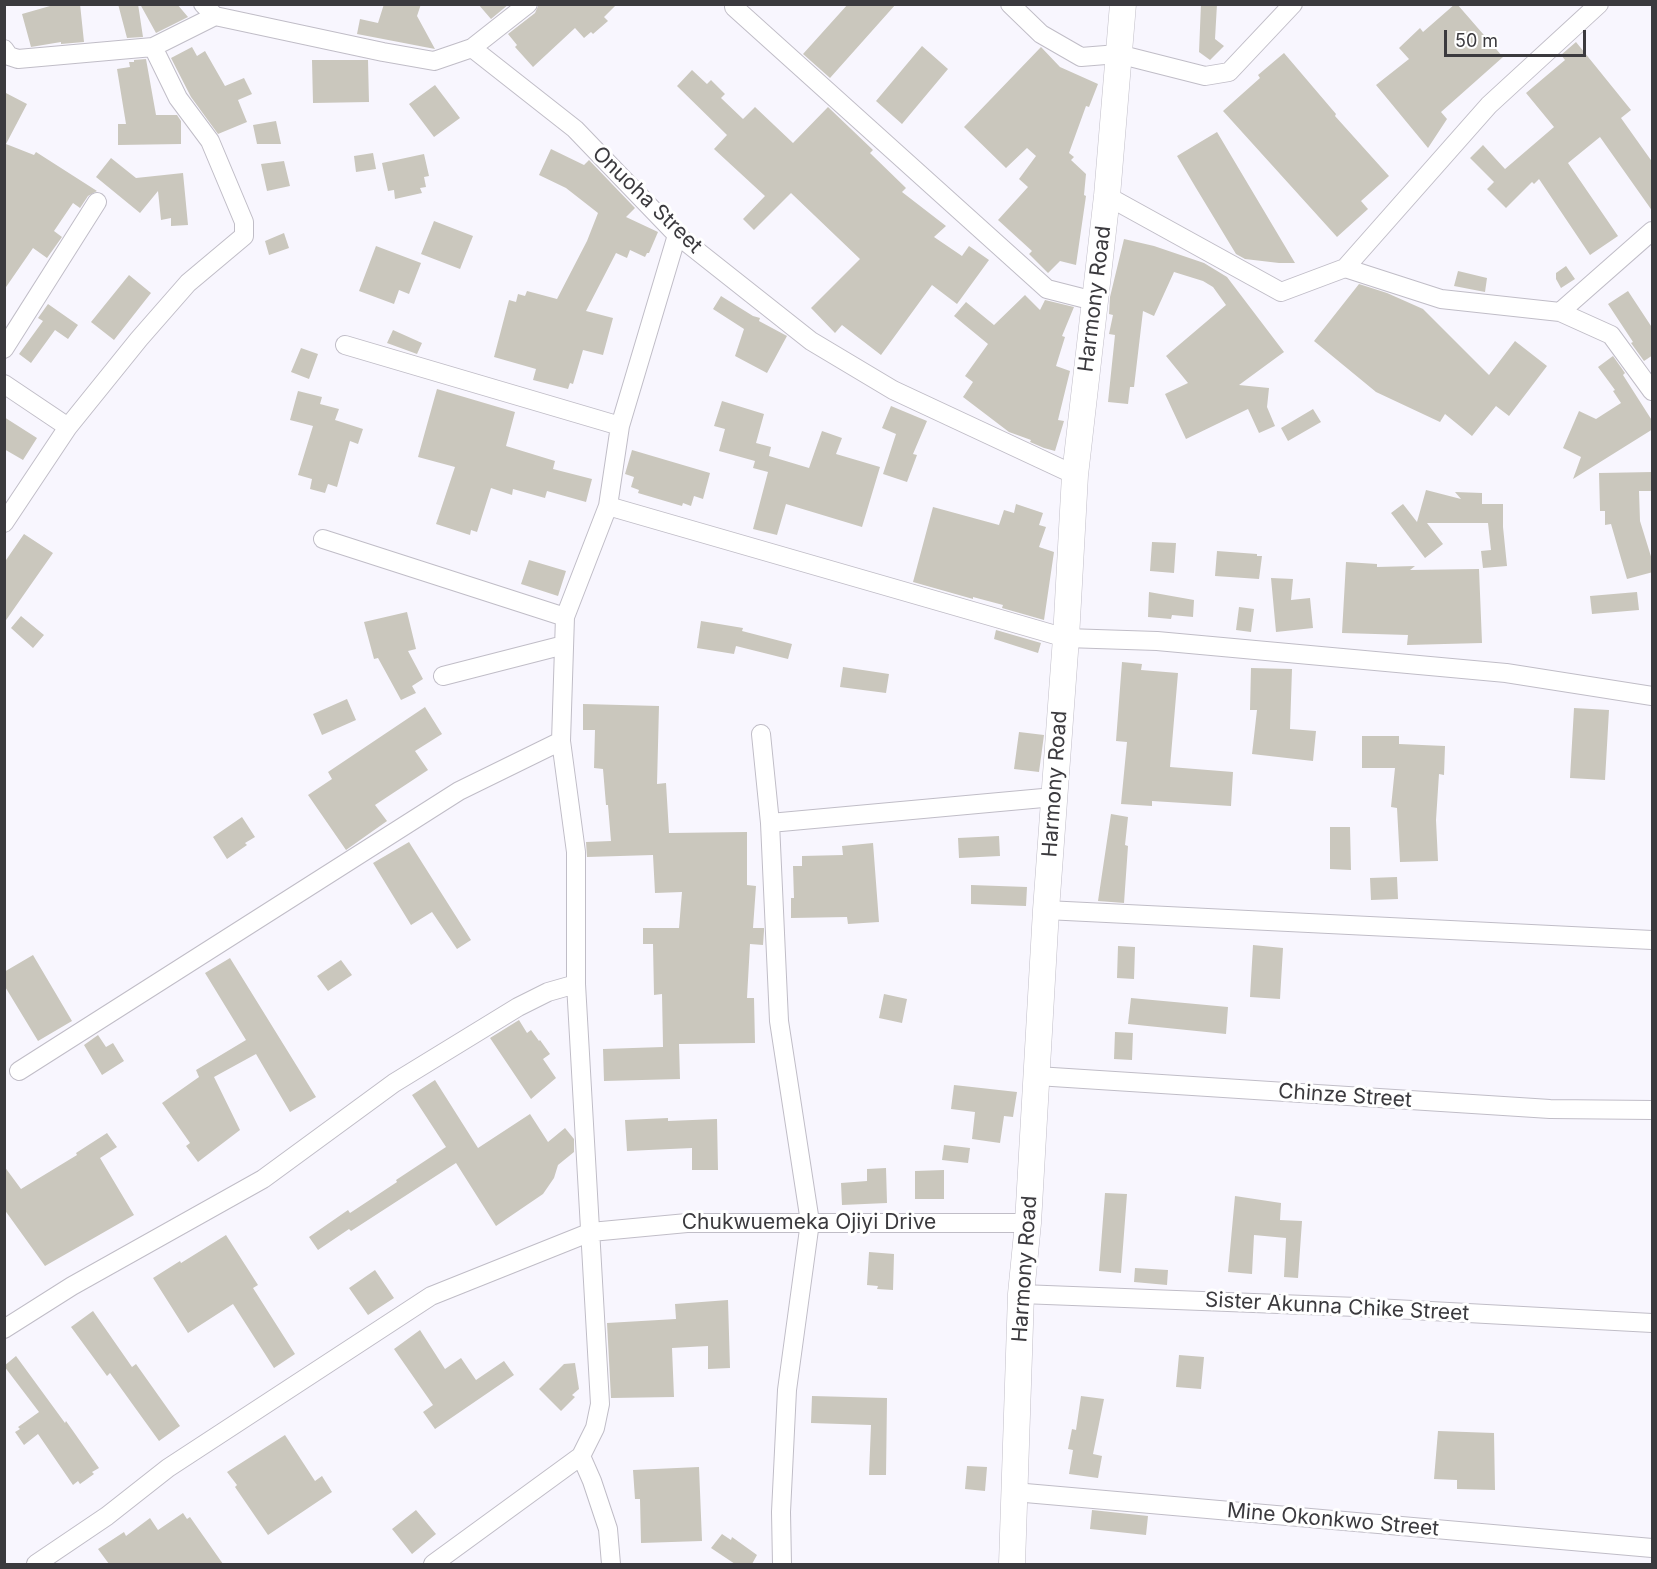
<!DOCTYPE html>
<style>
body{margin:0}
#map{position:relative;width:1657px;height:1569px;overflow:hidden;background:#f8f6fe;font-family:Inter,sans-serif}
canvas{display:block}
.frame{position:absolute;inset:0;border:6px solid #3b3a3e;pointer-events:none}
.scale{position:absolute;left:1444px;top:30px;width:142px;height:27px;box-sizing:border-box;border:3px solid #3b3a3e;border-top:0;padding-left:8px;font-size:18px;line-height:21px;white-space:nowrap;color:#3b3a3e;-webkit-text-stroke:4px #fff;paint-order:stroke}
</style>
<div id="map">
<canvas width="1657" height="1569"></canvas>
<div class="frame"></div>
<div class="scale">50 m</div>
</div>
<script>
const ctx = document.querySelector('canvas').getContext('2d');
ctx.lineJoin = 'round';
function fill(path, color) { ctx.fillStyle = color; ctx.fill(path, 'evenodd'); }
function trace(path, color, width, dash) { ctx.strokeStyle = color; ctx.lineWidth = width; ctx.lineCap = dash ? 'butt' : 'round'; ctx.setLineDash(dash || []); ctx.stroke(path); }
function write(font, color, halo, rows, align = 'center') {
  ctx.font = font + ' Inter,sans-serif'; ctx.lineWidth = 6; ctx.setLineDash([]); ctx.textBaseline = 'middle'; ctx.strokeStyle = halo; ctx.fillStyle = color; for (const [text, x, y, turn = 0] of rows) {
    ctx.save(); ctx.translate(x, y); ctx.rotate((+turn || 0) * Math.PI / 180); ctx.textAlign = isNaN(turn) ? turn : align; if (halo) ctx.strokeText(text, 0, 0); ctx.fillText(text, 0, 0); ctx.restore();
  }
}
const building = new Path2D(`
 M57,4H80L84,42L61,44V42L31,47L22,14Z
 M118,4H138L143,37L127,38Z
 M140,4H177L188,17L156,33Z
 M384,4H421L417,16L435,49L357,34L360,19L378,23Z
 M478,4H509L491,19Z
 M539,4H617L604,17L608,21L593,34L591,32L584,38L575,28L533,67L515,47L517,45L508,34L535,13Z
 M848,4H896L830,78L803,54Z
 M1201,4H1217L1215,39L1224,46L1210,60L1199,52Z
 M1455,4H1457L1503,57L1441,112L1447,119L1428,148L1376,85L1409,59L1399,48L1420,28L1423,32Z
 M1576,42L1631,110L1621,118L1653,163V212L1600,137L1568,163L1618,236L1590,255L1539,179L1534,184L1532,182L1506,208L1487,189L1494,182L1470,158L1483,145L1505,169L1554,127L1526,93L1565,60L1561,55Z
 M922,46L948,69L902,124L876,101Z
 M192,47L197,56L205,51L225,86L244,78L252,94L238,100L247,122L218,134L191,97L171,58Z
 M1041,47L1060,67L1098,84L1089,107L1086,106L1069,153L1074,157L1071,160L1086,174L1084,195L1086,196L1076,265L1060,261L1048,273L1029,254L1032,251L998,220L1028,187L1019,179L1036,156L1027,148L1006,168L964,127Z
 M1284,53L1336,114L1335,116L1389,176L1361,201L1368,209L1337,237L1223,111L1260,78L1258,75Z
 M146,59L156,115H177L181,121V144L118,145V124H126L117,69L130,67L129,62H134V60Z
 M312,60H368L369,102L313,103Z
 M692,70L707,84L711,80L725,94L721,98L743,119L755,107L793,143L828,107L873,150L870,153L906,188L902,192L946,226L934,237L962,256L969,246L989,260L957,304L932,285L881,355L842,325L835,333L811,308L860,259L791,193L754,230L743,219L765,196L714,149L727,135L677,86Z
 M435,85L460,118L434,137L409,104Z
 M4,92L27,104L6,144L34,155L36,152L97,191L88,196L80,208L73,203L54,231L62,237L47,258L33,248L4,290Z
 M276,121L281,144H257L253,125Z
 M1217,132L1295,263H1279L1245,259L1236,254L1196,188L1177,156Z
 M551,149L584,165L589,160L635,208L626,217L658,232L649,253H647L645,257L630,250L627,258L616,253L586,311L613,318L603,355L583,350L573,384L570,383L568,389L533,380L536,369L494,357L509,300L516,302L518,294L525,296L527,291L557,299L587,241L598,213L566,188L539,175Z
 M373,153L376,169L356,172L354,156Z
 M424,154L429,176L424,177L426,187L420,188L422,193L395,199L394,190L388,191L382,163Z
 M111,158L136,178L183,173L188,225L171,226V218L161,220L158,191L140,213L96,177Z
 M284,161L290,186L267,191L261,164Z
 M434,221L473,236L460,269L421,254Z
 M284,233L289,248L269,255L265,241Z
 M1124,239L1154,246L1204,263L1227,277L1284,352L1239,385L1269,388L1267,407L1275,426L1259,433L1248,409L1186,439L1165,394L1188,383L1166,356L1226,305L1213,287L1203,281L1174,272L1154,316L1143,311L1134,387H1130L1128,404L1108,402L1115,335L1109,334L1113,315L1109,314L1110,297Z
 M376,246L421,263L409,294L399,290L394,304L359,291Z
 M1566,266L1575,279L1561,288L1556,279V273Z
 M1458,271L1487,278L1485,292L1454,286Z
 M129,275L151,293L114,340L91,322Z
 M1359,284L1387,293L1423,309L1489,375L1515,341L1547,366L1509,416L1496,406L1472,436L1445,414L1440,422L1376,392L1314,341Z
 M1628,291L1653,329V355L1644,361L1631,343L1633,342L1608,304Z
 M1025,295L1040,310L1045,300L1074,307L1062,336L1065,337L1056,366L1070,371L1058,420L1064,421L1055,451L1044,448L1030,442L1031,440L1009,432L963,397L973,382L965,376L988,344L954,316L966,302L994,325Z
 M721,296L753,316L760,318L759,321L787,336L767,373L735,356L744,329L713,309Z
 M48,304L78,325L68,339L55,330L31,363L19,354L43,321L38,318Z
 M393,330L422,343L417,354L387,343Z
 M301,348L318,354L309,379L291,372Z
 M1613,356L1625,373L1623,375L1653,422V429L1573,479L1581,457L1563,448L1579,411L1596,419L1621,403L1613,391L1615,390L1598,367Z
 M437,389L515,412L506,446L555,461L553,469L592,479L586,502L547,491L545,498L513,489L512,495L491,488L477,532L471,530L470,535L436,524L455,467L418,457Z
 M298,391L322,397L320,404L339,409L335,420L363,429L358,444L350,441L337,487L328,484L325,493L310,489L312,479L298,475L313,426L290,420Z
 M722,401L764,414L756,443L771,447L769,456L809,468L822,431L842,438L836,454L880,467L862,527L786,504L777,535L753,529L768,472L753,468L755,461L719,451L725,429L714,426Z
 M891,406L927,421L913,454L917,455L907,482L883,474L896,434L882,428Z
 M1313,409L1321,422L1288,441L1281,428Z
 M4,417L37,438L23,460L4,449Z
 M632,450L710,473L703,499L694,496L691,506L683,503L682,506L638,493L639,490L631,487L634,477L625,474Z
 M1653,472V491H1639L1640,521L1653,563V572L1627,579L1611,524L1605,525V511H1600L1599,473Z
 M1426,490L1461,499L1455,492L1482,493V504H1503V527L1507,566L1483,568L1481,551L1491,550L1488,523H1427L1443,544L1425,558L1391,513L1403,504L1417,522Z
 M1016,504L1043,513L1039,525L1046,527L1039,547L1054,552L1044,620L1002,608L1003,605L973,597V599L913,582L933,507L999,525L1004,510L1014,513Z
 M24,534L53,553L4,623V563Z
 M1152,542L1176,543L1174,573L1150,571Z
 M1217,551L1257,554V556H1262L1259,579L1215,576Z
 M529,560L566,571L558,596L521,584Z
 M1346,562L1377,564V567L1415,566L1410,570L1479,569L1482,643L1407,645L1408,635L1342,633Z
 M1271,578L1293,579L1291,600L1310,598L1313,628L1276,632Z
 M1149,592L1194,600L1193,617L1172,615L1171,619L1148,617Z
 M1637,592L1639,610L1592,614L1590,596Z
 M1239,607L1254,609L1251,632L1236,630Z
 M407,612L416,649L408,651L423,679L412,686L416,693L401,700L378,658L374,659L364,622Z
 M21,616L44,635L33,648L11,628Z
 M701,621L743,628L742,631L792,644L788,659L736,646L734,654L697,648Z
 M996,630L1041,643L1038,653L994,639Z
 M1122,662L1142,664L1141,670L1178,673L1170,767L1233,772L1231,806L1152,801V806L1121,804L1127,742L1116,741Z
 M843,667L889,674L886,693L840,687Z
 M1251,668L1292,669L1290,729L1316,731L1313,761L1252,754L1257,710H1250Z
 M347,699L356,720L322,735L313,714Z
 M583,704L659,706L657,784L666,783L669,833L747,832V885L756,886L753,928H764V931L763,945L750,944L747,998H754L755,1043L679,1044L680,1079L604,1081L603,1049L663,1047L662,994L654,995L653,944H643V928H679L682,892L655,893L653,855L587,857L586,842L611,841L608,805H606L603,769L594,768L595,730H583Z
 M425,707L442,734L415,751L428,770L375,805L387,821L346,850L308,795L332,779L328,772Z
 M1574,708L1609,710L1605,780L1570,778Z
 M1019,732L1044,735L1039,772L1014,769Z
 M1362,736H1399V744L1445,746L1444,775L1439,774L1436,820L1438,861L1400,862L1397,808L1391,807L1395,768H1362Z
 M1111,814L1128,817L1125,845L1128,846L1124,903L1098,901Z
 M242,817L255,837L245,843L247,845L227,859L213,837Z
 M1330,827H1350L1351,870L1330,869Z
 M999,836L1000,856L959,858L958,838Z
 M409,842L471,940L457,949L432,912L411,925L373,863Z
 M873,843L879,922L848,924L847,917L791,918V898H794L793,866H802V856L843,855L842,846Z
 M1397,877L1398,899L1371,900L1370,878Z
 M971,885L1027,887L1026,906L971,904Z
 M1253,945L1283,948L1280,999L1250,997Z
 M1118,946L1135,947L1134,979L1117,978Z
 M33,955L72,1021L38,1041L4,985V972Z
 M230,958L316,1097L290,1112L256,1054L214,1077L240,1130L198,1162L186,1146L190,1143L162,1103L199,1077L196,1070L246,1040L205,973Z
 M341,960L352,975L328,991L317,976Z
 M884,994L907,999L902,1023L879,1018Z
 M1131,998L1228,1007L1226,1034L1128,1024Z
 M519,1020L527,1033L531,1030L539,1041L540,1040L550,1054L543,1059L556,1078L531,1099L490,1038Z
 M1115,1032L1133,1033L1132,1060L1114,1059Z
 M98,1035L106,1047L113,1043L124,1061L102,1075L84,1045Z
 M435,1080L478,1148L530,1114L548,1142L565,1128L574,1139V1152L558,1165L554,1178L543,1194L496,1226L456,1163L351,1231L349,1229L318,1250L309,1237L348,1210L350,1213L397,1182L396,1180L446,1147L412,1095Z
 M954,1085L1017,1092L1013,1117L1004,1116L1000,1143L972,1139L975,1112L951,1109Z
 M668,1118V1121L717,1119L718,1170H692V1148L627,1151L625,1120Z
 M107,1133L117,1147L100,1158L134,1215L45,1266L4,1209V1166L21,1189L77,1155L76,1153Z
 M944,1145L970,1148L968,1163L942,1160Z
 M886,1168L887,1203L842,1205L841,1183L867,1181V1169Z
 M944,1170V1199H915V1171Z
 M1105,1193L1127,1194L1121,1273L1099,1271Z
 M1235,1196L1281,1203L1280,1220L1302,1221L1298,1278L1284,1277L1286,1238L1254,1235L1252,1274L1228,1272Z
 M226,1235L258,1285L253,1288L295,1354L274,1368L233,1304L188,1333L153,1278L180,1261L181,1263Z
 M869,1252L894,1254L893,1290L877,1289L878,1286L867,1285Z
 M1135,1268L1168,1270L1167,1285L1134,1282Z
 M375,1270L394,1298L368,1315L349,1288Z
 M728,1300L730,1368L708,1369V1346L672,1348L674,1397L611,1398L607,1323L676,1319L675,1304Z
 M93,1311L132,1367L136,1364L180,1426L159,1441L110,1373L107,1376L71,1327Z
 M420,1330L445,1369L461,1358L476,1380L504,1361L514,1375L435,1429L423,1412L433,1405L394,1349Z
 M1179,1355L1204,1357L1201,1389L1176,1387Z
 M16,1356L65,1423L66,1421L99,1468L92,1472L94,1474L80,1484L78,1481L73,1485L38,1434L24,1445L15,1432L20,1429L18,1427L39,1412L4,1366Z
 M575,1363L579,1389L572,1395L575,1397L561,1411L539,1389L564,1364Z
 M812,1396L887,1398L886,1475H869L871,1425L811,1423Z
 M1081,1396L1104,1399L1093,1454L1102,1456L1098,1478L1069,1474L1073,1450L1068,1449L1072,1429L1076,1430Z
 M1438,1431L1494,1433L1495,1490L1457,1489V1480L1434,1479Z
 M285,1435L315,1481L322,1476L332,1492L268,1535L235,1487L237,1485L227,1472Z
 M967,1466L987,1467L985,1491L965,1489Z
 M699,1467L702,1541L641,1543L640,1499H635L633,1470Z
 M416,1510L436,1534L412,1554L392,1529Z
 M1092,1510L1148,1516L1146,1535L1090,1529Z
 M183,1513L187,1519L190,1517L223,1564H109L98,1549L124,1532L126,1536L150,1518L158,1530Z
 M722,1534L731,1540L732,1537L757,1555L752,1564H735L711,1548Z`);
const street = new Path2D(`
 M203,4L215,16L383,52L434,61L472,48L575,129L677,235L811,341L893,390L1075,475
 M1010,4L1041,34L1081,57L1118,54L1205,76L1229,72L1293,4
 M734,7L1047,289L1094,301
 M472,48L528,4
 M4,49L9,56L18,59L153,47L215,16
 M1107,196L1281,292L1345,268L1441,299L1560,312L1611,335L1652,391
 M1345,268L1489,105L1599,4
 M1560,312L1652,231
 M345,345L620,426
 M4,349L97,202
 M4,384L68,427L4,523
 M68,427L139,339L188,283L244,236V222L210,141L178,98L153,47
 M608,506L1066,638L1157,641L1506,673L1652,696
 M323,539L565,617
 M443,676L564,645
 M761,734L770,823L779,1021L810,1222L787,1390L781,1512L782,1564
 M770,823L1054,797
 M1046,910L1652,940
 M19,1071L459,791L561,741
 M1037,1076L1550,1109L1652,1110
 M1021,1294L1357,1307L1652,1323
 M4,1329L72,1286L263,1179L394,1083L518,1007L548,992L576,984
 M581,1456L592,1481L608,1529L611,1564
 M1014,1492L1652,1548
 M36,1564L107,1516L168,1468L431,1296L591,1232L687,1223H1028
 M433,1564L581,1456L595,1428L600,1404L576,984V852L561,741L565,617L608,506L620,426L677,235`);
const secondary = new Path2D(`
 M1012,1564L1021,1294L1028,1223L1046,910L1066,638L1075,475L1107,196L1123,4`);
const streetNames = [
 ["Onuoha Street",647,200,44],
 ["Harmony Road",1095,299,-83],
 ["Harmony Road",1055,784,-86],
 ["Chinze Street",1345,1096,4],
 ["Chukwuemeka Ojiyi Drive",809,1223],
 ["Harmony Road",1025,1269,-86],
 ["Sister Akunna Chike Street",1337,1307,3],
 ["Mine Okonkwo Street",1333,1520,5]
];
fill(building, '#cac7bd');
trace(street, '#c0bdc7', 20);
trace(secondary, '#c0bdc7', 27);
trace(street, '#fff', 18);
trace(secondary, '#fff', 26);
write('21px', '#3b3a3e', '#fff', streetNames);
</script>
